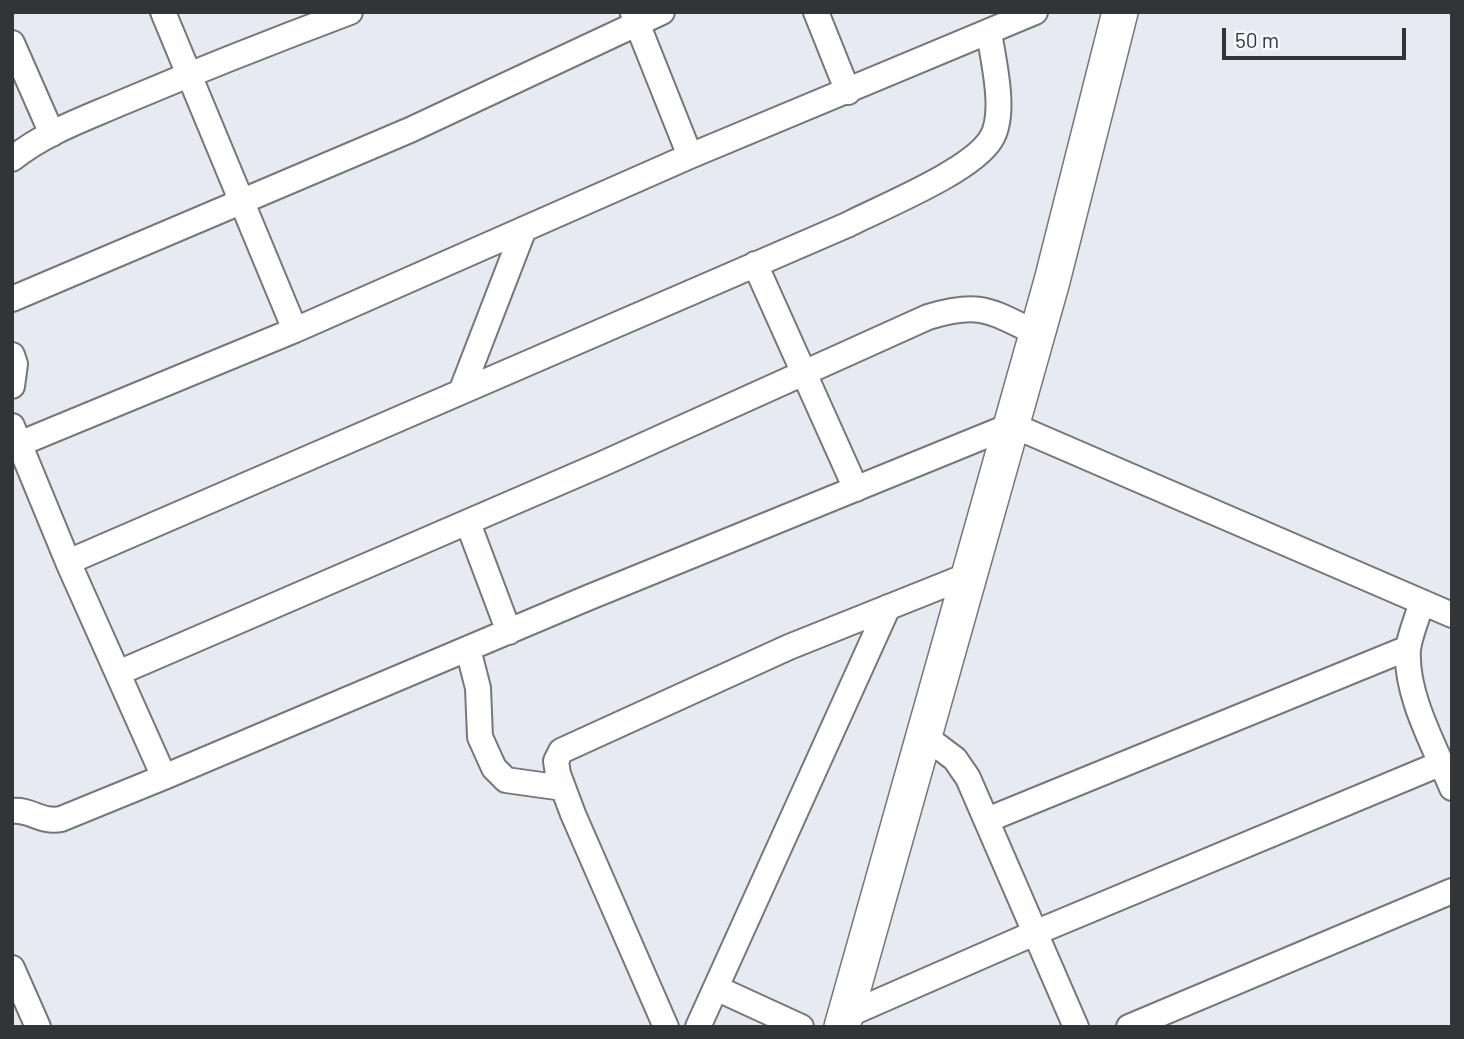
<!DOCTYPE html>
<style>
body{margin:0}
#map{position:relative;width:1464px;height:1039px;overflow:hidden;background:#e8eaf2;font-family:Barlow,sans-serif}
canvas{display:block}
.frame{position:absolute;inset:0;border:14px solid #333437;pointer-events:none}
.scale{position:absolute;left:1222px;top:28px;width:184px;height:32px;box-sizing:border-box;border:4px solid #333437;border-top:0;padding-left:9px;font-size:21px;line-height:24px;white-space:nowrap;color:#333437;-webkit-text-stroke:5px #f5f7fe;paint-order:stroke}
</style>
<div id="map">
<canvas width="1464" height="1039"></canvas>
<div class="frame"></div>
<div class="scale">50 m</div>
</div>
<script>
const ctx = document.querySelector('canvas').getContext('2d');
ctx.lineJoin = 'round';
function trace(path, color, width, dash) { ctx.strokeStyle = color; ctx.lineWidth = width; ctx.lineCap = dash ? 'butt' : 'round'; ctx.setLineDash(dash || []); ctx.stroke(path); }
const street = new Path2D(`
 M816,12L848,92
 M633,13L690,156
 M12,43L52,134
 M12,159C44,133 84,119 121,103C197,71 273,41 350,12
 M755,264L856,489
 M12,299L410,130L662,12
 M295,330L690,156L1035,12
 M12,355L15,364L12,386
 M461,392L524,229
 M12,426L68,562L164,777L585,599L1012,425L1452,615
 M19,444L295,330L163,12
 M468,523L509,632
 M68,562L847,225C882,207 972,171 991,139C1007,114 993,60 989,32
 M1422,602C1418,616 1410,634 1408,649C1405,695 1435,747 1452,788
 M468,649L478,688L480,737L494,768L506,780L563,788
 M118,673L602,464L928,317C981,301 990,311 1038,334
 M923,735L955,759L968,778L1076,1027
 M12,811C31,809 41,823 61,819L164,777
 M987,820L1408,648
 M12,968L38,1027
 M716,988L801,1027
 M845,1016L1037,932L1442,763
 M666,1027L573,814L558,774L556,761L561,751L789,647L969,575
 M698,1027L888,607
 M1129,1027L1452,891`);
const secondary = new Path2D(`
 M842,1027L1052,281L1120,12`);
trace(street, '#75777e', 28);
trace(secondary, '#75777e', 38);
trace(street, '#fff', 24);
trace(secondary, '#fff', 35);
</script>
